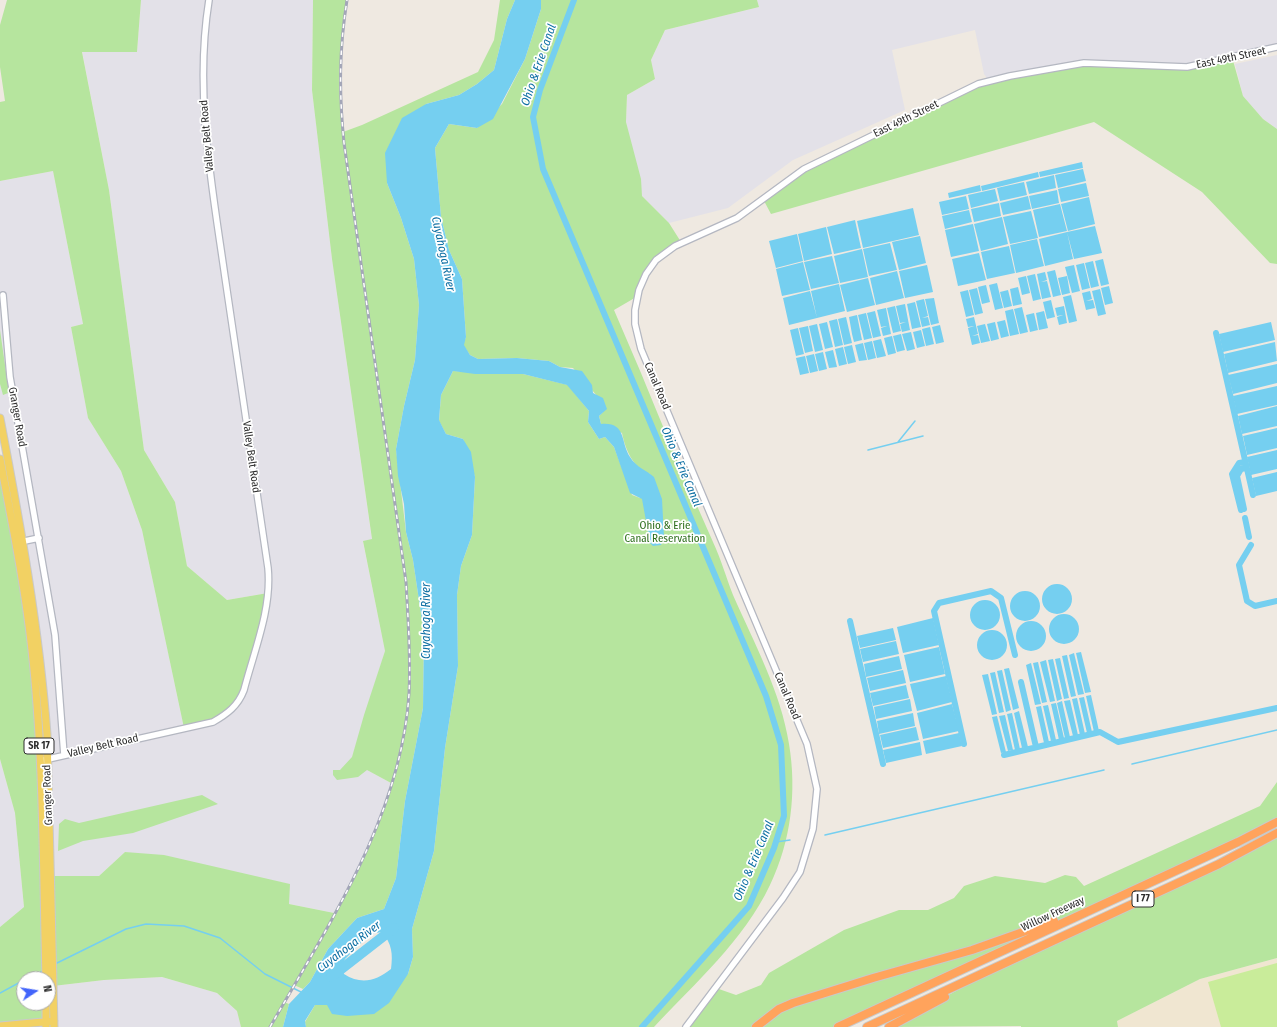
<!DOCTYPE html>
<style>
body{margin:0}
#map{position:relative;width:1277px;height:1027px;overflow:hidden;background:#efe9e1;font-family:"Fira Sans Condensed",sans-serif}
canvas{display:block}
.north{position:absolute;left:16px;top:971px;width:40px;height:40px;box-sizing:border-box;background:#fff;border:1px solid #ababab;border-radius:50%;rotate:78deg;font-size:11px;font-weight:700;line-height:16px;text-align:center;color:#2e2e2e}
.north::after{content:'';display:block;margin:auto;width:14px;height:18px;background:#4264fb;clip-path:polygon(50% 0,100% 100%,50% 72%,0 100%)}
</style>
<div id="map">
<canvas width="1277" height="1027"></canvas>
<div class="north">N</div>
</div>
<script>
const ctx = document.querySelector('canvas').getContext('2d');
ctx.lineJoin = 'round';
function fill(path, color) { ctx.fillStyle = color; ctx.fill(path, 'evenodd'); }
function trace(path, color, width, dash) { ctx.strokeStyle = color; ctx.lineWidth = width; ctx.lineCap = dash ? 'butt' : 'round'; ctx.setLineDash(dash || []); ctx.stroke(path); }
function write(font, color, halo, rows, align = 'center') {
  ctx.font = font + ' "Fira Sans Condensed",sans-serif'; ctx.lineWidth = 3.5; ctx.setLineDash([]); ctx.textBaseline = 'middle'; ctx.strokeStyle = halo; ctx.fillStyle = color; for (const [text, x, y, turn = 0] of rows) {
    ctx.save(); ctx.translate(x, y); ctx.rotate((+turn || 0) * Math.PI / 180); ctx.textAlign = isNaN(turn) ? turn : align; if (halo) ctx.strokeText(text, 0, 0); ctx.fillText(text, 0, 0); ctx.restore();
  }
}
const industrial = new Path2D(`
 M141,0H313L312,90L332,259L372,540L363,542L385,651L351,761L391,783L386,803L363,859L334,913L289,904V884L125,852L99,876H51L44,693L0,418V181L53,171L83,324L71,327L88,418L121,471L142,530L184,728L268,593L227,600L187,566L175,502L144,450L109,190L82,51L137,52Z
 M757,0H1277V47L1187,67L989,81L984,74L975,30L892,50L905,110L793,160L728,208L669,223L642,196L626,122L627,95L655,79L651,60L665,30L759,7Z
 M1277,55V129L1263,119L1243,96L1235,64Z
 M0,759L15,813L24,907L0,927Z
 M162,977L217,993L237,1011L241,1027H0L54,1021L53,986L104,980Z`);
const education = new Path2D(`
 M1277,958V1027H1118L1117,1021L1200,979Z`);
const green = new Path2D(`
 M7,0H141L137,52H82L109,190L144,450L175,502L187,566L227,600L268,593L241,700L213,722L184,728L142,530L121,471L88,418L71,327L83,324L53,171L0,181V102L5,101L0,67V25Z
 M313,0H347C340,43 336,89 343,132L362,125L478,72L494,40L500,0H515L507,19L494,70L477,84L459,95L426,104L387,183L401,218L414,259L419,305L415,360L404,406L396,449L406,532L413,560L424,634L423,708L405,801L396,878L384,909L357,918L328,949L310,982L303,989L294,985L284,1002L289,1004L283,1027H241L237,1011L217,993L162,977L104,980L53,986L48,989V979H24V1003H46V1022L0,1026V927L24,907L15,813L0,759V459L21,572L51,876H99L125,852L164,855L290,884L289,904L334,913C357,872 379,829 391,783L367,770L358,777L337,780L333,775V770H340L352,757L364,715L385,651L363,541L372,539L332,259L312,90Z
 M541,0H757L759,7L665,30L651,60L655,79L627,95L626,122L641,179L642,196L669,223L681,242L656,260L638,296L614,310C623,331 632,352 641,373C664,430 688,486 713,542C721,559 726,577 733,595C754,643 781,692 789,744C797,792 791,841 770,885C744,940 695,983 654,1027H306L305,1022L315,1005H327L408,974L413,957L412,929L434,851L445,748L458,666L457,595L461,566L472,535L475,477L463,439L446,434L439,421L441,395L453,371L523,374L568,385L589,411L588,422L599,439L605,437L614,447L632,495L640,498L657,489L650,474C633,469 625,448 622,433L601,424L599,416L603,412L598,397L573,368L560,367L549,361L517,358L478,359L470,355L463,345L466,337L462,279L449,250L441,217L435,148L449,124L477,128L502,104L525,59L541,9Z
 M1232,57L1243,96L1263,119L1277,129V264L1270,263L1202,192L1094,122L771,214L763,199L804,169L978,84L1084,63L1187,67Z
 M0,330L8,386V393L3,395L0,384Z
 M1277,782V822L838,1027H687L716,988L736,995L761,985L769,973L844,930L899,910H928L954,898L964,886L995,876L1045,883L1065,875L1076,877L1084,886L1260,806Z
 M202,795L218,804L133,833L83,841L58,851L59,824L65,819L79,823Z
 M1277,833V958L1200,979L1117,1021L1118,1027H1021V1026L889,1027L1008,963Z`);
const pitch = new Path2D(`
 M1277,963V1027H1221L1208,982Z`);
const water = new Path2D(`
 M515,0H541V9L525,59L493,119L477,128L449,124L435,148L441,217L449,250L462,279L466,337L464,345L470,355L478,359L517,358L549,361L560,367L582,371L592,385L593,393L603,398L607,409L599,416L601,424C627,422 620,442 630,457C636,467 646,470 654,477L662,499L664,537L661,545L653,546L650,543L642,499L630,493L614,447L605,437L599,439L588,422L589,411L567,385L523,374H475L453,371L441,395L439,420L446,434L463,439L471,452L475,477L472,535L461,566L457,595L458,666L445,748L434,851L412,929L413,957L408,974L389,1003L374,1014L347,1016L332,1014L327,1005H315L305,1021L306,1027H283L289,1004L310,982L328,949L357,918L384,909L396,878L405,801L423,708L424,634L413,560L406,532L404,504L398,476L396,449L404,406L415,360L419,305L414,259L401,218L387,183L385,153L402,118L426,104L459,95L477,84L494,70L507,19ZM382,932C392,944 393,954 391,969C376,981 361,985 344,974L342,967L345,959L370,934Z
 M1082,162L1083,168L1040,177L1039,172Z
 M1083,169L1086,181L1058,188L1055,175Z
 M1038,172L1039,177L982,191L981,186Z
 M1054,175L1056,188L1029,194L1026,182Z
 M1024,182L1027,195L1000,201L997,188Z
 M1086,183L1089,196L1061,202L1058,189Z
 M980,185L981,191L949,198L948,193Z
 M995,189L998,201L971,208L968,195Z
 M1057,190L1059,203L1032,209L1029,196Z
 M966,196L969,209L942,215L939,202Z
 M1028,196L1031,209L1003,215L1000,203Z
 M1089,197L1095,224L1068,231L1061,204Z
 M999,203L1001,216L974,222L971,209Z
 M1060,204L1067,231L1039,237L1033,210Z
 M913,208L919,235L863,248L857,221Z
 M969,210L972,222L945,229L942,216Z
 M1031,211L1038,238L1010,244L1003,217Z
 M1002,217L1008,244L981,251L974,224Z
 M855,220L861,248L834,254L827,227Z
 M973,224L979,251L951,257L945,230Z
 M1095,226L1102,253L1074,259L1067,232Z
 M826,227L832,254L804,261L798,234Z
 M1067,232L1073,259L1045,266L1039,239Z
 M797,234L803,261L776,268L769,241Z
 M920,236L926,263L899,270L892,242Z
 M1037,239L1044,266L1016,273L1010,245Z
 M890,243L897,270L869,276L863,249Z
 M1009,246L1015,273L987,279L981,252Z
 M862,249L868,277L840,283L834,256Z
 M979,253L986,280L958,286L952,259Z
 M832,256L839,283L811,289L804,262Z
 M1103,259L1109,284L1101,286L1095,261Z
 M1093,261L1099,286L1091,288L1085,263Z
 M803,262L810,290L782,296L776,269Z
 M1084,263L1090,288L1082,290L1076,265Z
 M927,265L933,292L905,298L899,271Z
 M1074,265L1080,291L1072,293L1065,267Z
 M1055,270L1061,295L1053,297L1047,272Z
 M897,271L904,298L876,305L870,278Z
 M1045,272L1047,280L1041,282L1047,281L1051,297L1042,299L1037,274Z
 M1035,274L1041,299L1033,301L1027,276Z
 M1026,276L1030,293L1022,295L1018,278Z
 M1067,276L1070,293L1062,295L1058,278Z
 M868,278L875,305L847,312L840,285Z
 M997,283L1003,308L995,310L989,285Z
 M839,284L845,311L817,318L811,291Z
 M986,285L990,302L982,304L978,287Z
 M1109,286L1113,303L1105,305L1101,288Z
 M1018,287L1022,304L1013,306L1010,289Z
 M977,288L983,313L975,315L969,290Z
 M1100,289L1106,314L1098,316L1092,291Z
 M968,290L974,315L966,317L960,292Z
 M1008,290L1012,306L1004,308L1000,292Z
 M810,291L817,318L789,325L783,298Z
 M1090,291L1092,299L1086,301L1093,300L1095,308L1086,310L1082,293Z
 M1071,295L1077,321L1069,323L1063,297Z
 M934,298L939,323L931,325L925,299Z
 M924,299L928,316L922,318L928,317L930,325L922,327L916,301Z
 M1051,300L1055,317L1047,319L1043,302Z
 M915,302L921,327L912,329L907,304Z
 M905,304L910,330L902,332L900,324L906,322L900,323L896,306Z
 M895,306L901,331L893,333L887,308Z
 M1064,306L1067,323L1059,325L1057,317L1063,315L1057,316L1055,308Z
 M1022,307L1028,332L1020,334L1014,309Z
 M886,308L891,334L883,336L881,328L887,326L881,327L877,310Z
 M1013,309L1019,334L1010,336L1005,311Z
 M875,311L881,336L873,338L867,313Z
 M1044,311L1048,328L1039,330L1036,313Z
 M866,313L872,338L864,340L858,315Z
 M1034,313L1038,330L1030,332L1026,315Z
 M857,315L862,340L854,342L852,334L858,333L852,334L849,317Z
 M846,317L852,343L844,345L838,319Z
 M974,317L978,334L972,336L978,335L980,343L972,345L968,328L974,326L968,327L966,319Z
 M837,319L843,345L835,347L829,321Z
 M1005,320L1009,336L1001,338L997,322Z
 M827,322L833,347L825,349L819,324Z
 M995,322L999,339L991,341L987,324Z
 M1271,322L1275,340L1223,352L1219,334Z
 M817,324L823,350L815,352L809,326Z
 M985,324L990,341L981,343L977,326Z
 M940,325L944,342L936,344L932,327Z
 M808,326L813,351L805,353L799,328Z
 M930,327L934,344L926,346L922,329Z
 M798,328L804,354L796,356L790,330Z
 M921,330L925,346L917,348L913,332Z
 M911,332L915,349L907,351L902,334Z
 M901,334L905,350L897,352L893,336Z
 M892,336L896,353L888,355L884,338Z
 M881,339L886,356L877,358L873,341Z
 M872,341L876,358L868,360L864,343Z
 M1275,342L1277,361L1228,373L1224,354Z
 M863,343L867,360L859,361L855,345Z
 M852,345L856,362L848,364L844,347Z
 M843,347L847,364L839,366L835,349Z
 M833,350L837,367L829,368L825,352Z
 M823,352L827,369L819,371L815,354Z
 M814,354L818,371L810,373L806,356Z
 M805,356L809,373L800,375L796,358Z
 M1277,364V383L1233,394L1228,375Z
 M1277,386V405L1237,414L1233,396Z
 M1277,406V426L1242,434L1238,416Z
 M1277,428V448L1247,455L1243,436Z
 M1277,450V469L1251,475L1247,457Z
 M1277,472V491L1256,496L1252,478Z
 M1042 599a15 15 0 1 1 30 0a15 15 0 1 1-30 0Z
 M1010 606a15 15 0 1 1 30 0a15 15 0 1 1-30 0Z
 M970 615a15 15 0 1 1 30 0a15 15 0 1 1-30 0Z
 M1049 629a15 15 0 1 1 30 0a15 15 0 1 1-30 0Z
 M933,618L939,645L903,653L897,627Z
 M1016 636a15 15 0 1 1 30 0a15 15 0 1 1-30 0Z
 M893,628L896,640L860,648L857,636Z
 M977 645a15 15 0 1 1 30 0a15 15 0 1 1-30 0Z
 M896,641L899,654L863,662L860,649Z
 M939,647L945,674L910,682L904,655Z
 M1081,652L1091,692L1085,693L1076,653Z
 M1074,653L1084,694L1078,695L1069,655Z
 M1067,655L1076,696L1071,697L1062,656Z
 M899,656L902,669L866,677L864,664Z
 M1060,658L1069,698L1064,699L1055,659Z
 M1053,659L1062,699L1057,701L1048,660Z
 M1046,660L1055,701L1050,702L1040,662Z
 M1038,662L1047,702L1042,703L1033,663Z
 M1031,663L1041,704L1035,705L1026,665Z
 M1009,668L1019,708L1013,710L1004,669Z
 M903,670L906,683L870,691L867,678Z
 M1002,670L1011,710L1006,712L997,671Z
 M995,672L1004,712L999,713L990,673Z
 M988,674L997,714L992,715L982,675Z
 M946,676L952,702L917,711L910,684Z
 M906,685L909,698L873,706L870,693Z
 M1091,695L1099,731L1094,732L1086,696Z
 M1084,697L1092,732L1087,733L1079,698Z
 M1077,698L1085,734L1080,735L1072,699Z
 M910,699L912,711L876,719L874,707Z
 M1070,700L1078,735L1073,736L1064,701Z
 M1062,701L1070,737L1065,738L1057,703Z
 M1056,703L1064,738L1059,740L1051,704Z
 M952,704L959,731L923,739L917,713Z
 M1048,705L1056,740L1051,741L1043,706Z
 M1041,706L1049,742L1044,743L1036,707Z
 M1019,711L1028,747L1022,748L1014,713Z
 M913,713L915,726L879,734L877,721Z
 M1012,713L1020,749L1015,750L1007,714Z
 M1005,715L1013,750L1008,751L999,716Z
 M997,716L1006,752L1001,753L992,717Z
 M916,727L919,740L883,748L880,735Z
 M959,733L962,746L926,754L923,741Z
 M920,742L922,755L886,763L883,750Z`);
const stream = new Path2D(`
 M898,442L915,421
 M868,450L923,436
 M1132,764L1277,730
 M825,835L1104,770
 M776,842L790,840
 M55,964L126,929L146,924L184,926L220,938L265,974L301,992
 M27,979L43,971
 M0,993L24,980`);
const canal = new Path2D(`
 M574,0L540,90L533,117L543,169L766,696L781,745L784,816L774,848L749,906L642,1027
 M1216,333L1253,495
 M1244,509L1237,476L1241,469L1246,468
 M1241,510L1232,474L1239,463L1245,462
 M1245,518L1249,537
 M1251,545L1239,565L1247,601L1255,606L1277,601
 M850,621L883,764
 M1021,682L1036,747
 M964,744L934,611L939,603L991,591L1001,598L1015,655
 M1004,755L1100,732L1118,742L1277,708`);
const river = new Path2D(`
 M331,977L394,928`);
const minor = new Path2D(`
 M3,295L10,377L55,635L64,755
 M20,542L39,538
 M44,760L213,722C227,714 238,706 244,690C254,651 272,609 268,568C253,471 240,374 225,277C212,185 194,93 209,0
 M686,1027L783,898L800,872L813,829L817,789L807,744L641,349L635,324V310L639,290L646,274L656,260L675,246L737,218L804,169L978,84L1010,76L1084,63L1187,67L1277,47`);
const major = new Path2D(`
 M0,418C20,523 39,627 47,734L54,1027
 M0,459C12,522 25,586 32,650C44,759 43,869 46,979
 M46,1003V1027
 M0,1026L54,1021`);
const highway = new Path2D(`
 M756,1027L779,1009L793,1003L873,978L972,950L1054,921
 M838,1027L1238,842L1277,822
 M867,1027L1219,864L1277,833
 M889,1027L945,997`);
const rail = new Path2D(`
 M270,1027C329,924 401,816 409,694C411,656 408,619 406,582L344,143C339,93 339,50 347,0`);
const shields = [
 [39,746,30],
 [1143,899,22]
];
const shieldNames = [
 ["SR 17",39,746],
 ["I 77",1143,899]
];
const streetNames = [
 ["East 49th Street",1231,58,-12],
 ["East 49th Street",906,119,-26],
 ["Valley Belt Road",207,136,-95],
 ["Canal Road",657,386,67],
 ["Granger Road",17,417,80],
 ["Valley Belt Road",251,457,82],
 ["Canal Road",787,696,67],
 ["Valley Belt Road",103,746,-13],
 ["Granger Road",48,795,-92],
 ["Willow Freeway",1053,914,-25]
];
const parkNames = [
 ["Ohio & Erie",665,526],
 ["Canal Reservation",665,539]
];
const waterNames = [
 ["Ohio & Erie Canal",539,65,-71],
 ["Cuyahoga River",443,254,78],
 ["Ohio & Erie Canal",681,467,67],
 ["Cuyahoga River",427,621,-90],
 ["Ohio & Erie Canal",754,861,-67],
 ["Cuyahoga River",349,947,-37]
];
fill(industrial, '#e3e1e8');
fill(education, '#f0e6d1');
fill(green, '#b6e59e');
fill(pitch, '#c9ec9a');
fill(water, '#75cff0');
trace(stream, '#75cff0', 1.5);
trace(canal, '#75cff0', 6);
trace(river, '#75cff0', 10);
trace(minor, '#b4b7c1', 8);
trace(major, '#c9c9c9', 9);
trace(highway, '#c9c9c9', 10);
trace(minor, '#fff', 5.5);
trace(major, '#f2d163', 7);
trace(highway, '#ffa35c', 8);
trace(rail, '#a3a6b8', 3);
trace(rail, '#fff', 1.5, [4.5]);
for (const [x, y, w] of shields) { const box = new Path2D(); box.roundRect(x - w / 2, y - 8, w, 16, 3); ctx.fillStyle = '#fff'; ctx.fill(box); trace(box, '#2e2e2e', 1); }
write('bold 10px', '#2e2e2e', null, shieldNames);
write('11px', '#2e2e2e', '#fff', streetNames);
write('11px', '#2c6e1b', '#fff', parkNames);
write('italic 12px', '#0d6fa3', '#fff', waterNames);
</script>
